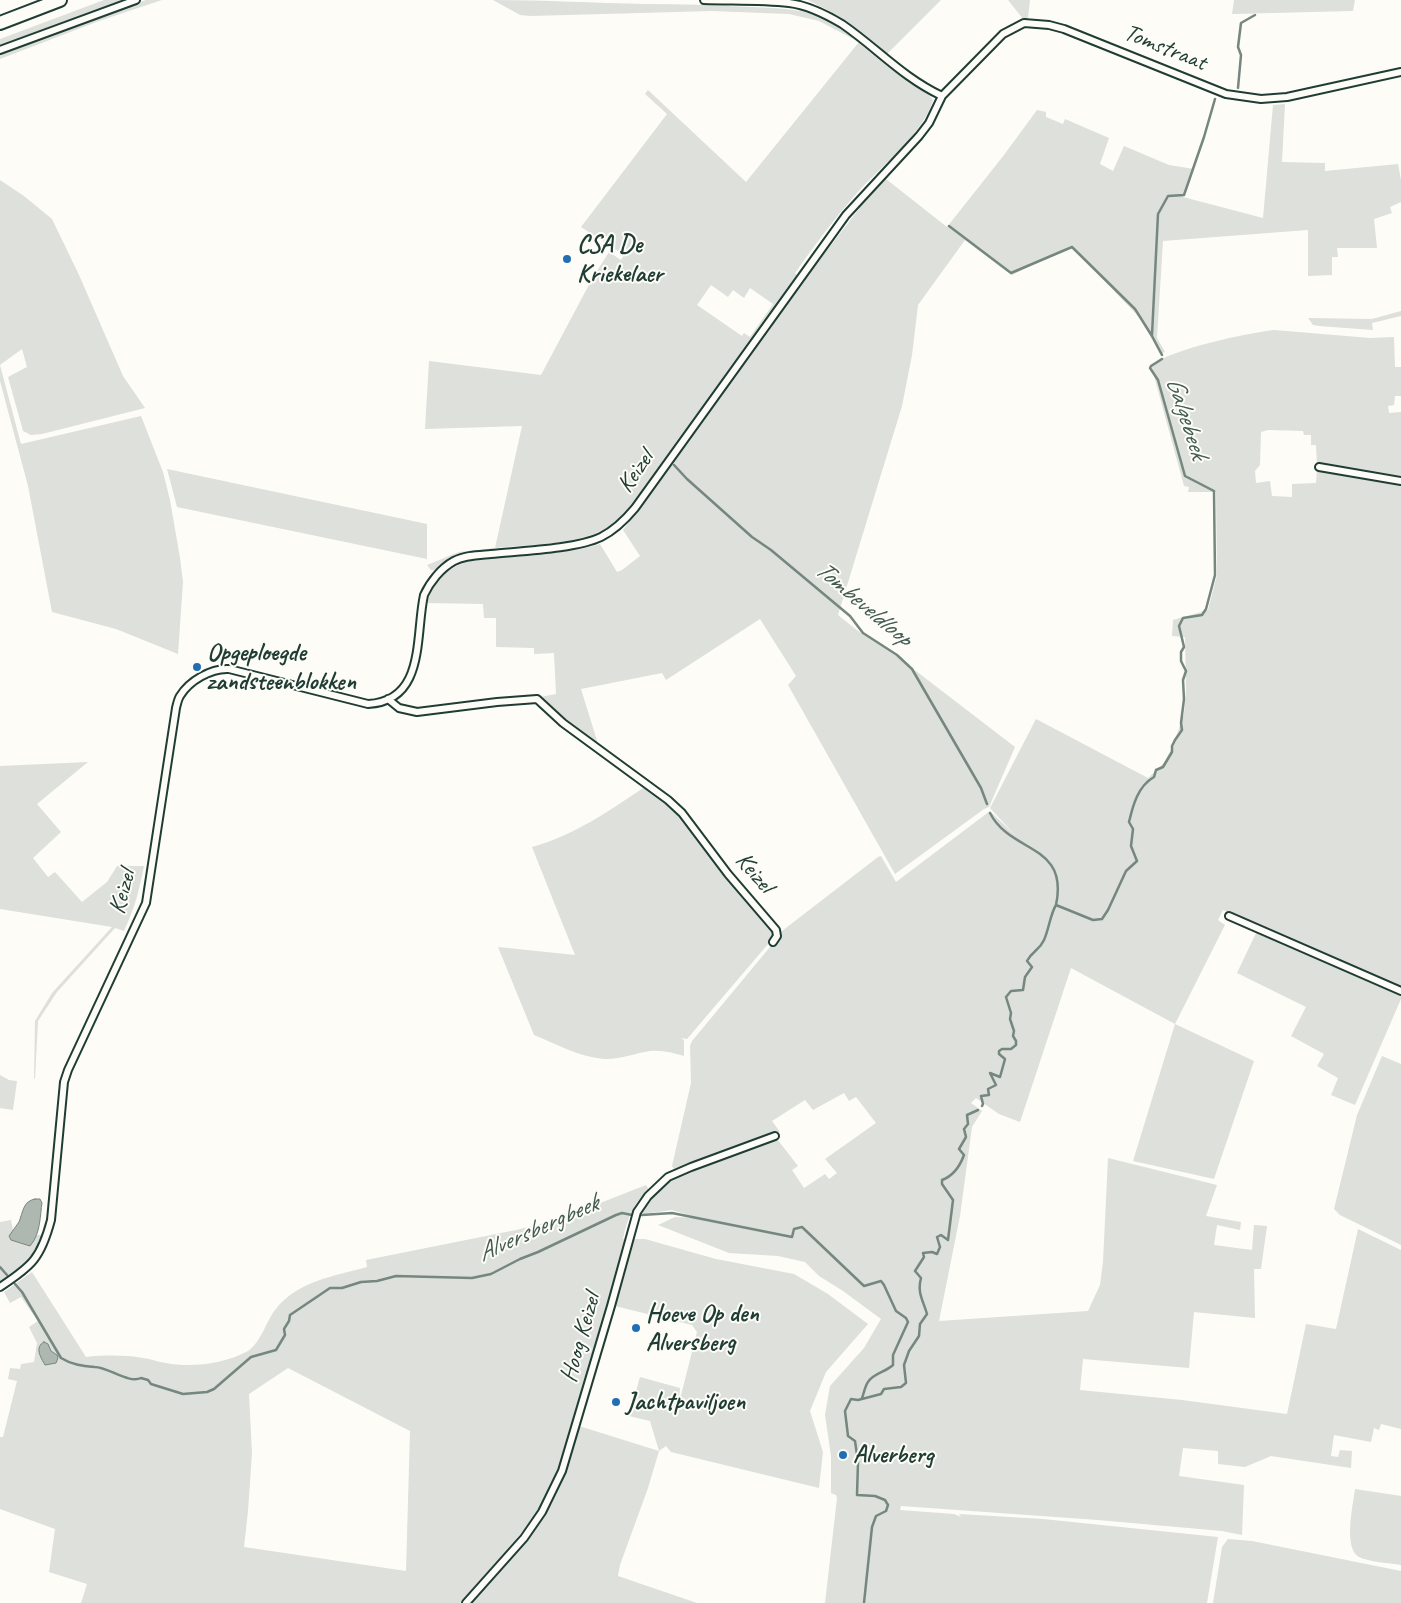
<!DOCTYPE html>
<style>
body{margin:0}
canvas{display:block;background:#fdfcf7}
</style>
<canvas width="1401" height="1603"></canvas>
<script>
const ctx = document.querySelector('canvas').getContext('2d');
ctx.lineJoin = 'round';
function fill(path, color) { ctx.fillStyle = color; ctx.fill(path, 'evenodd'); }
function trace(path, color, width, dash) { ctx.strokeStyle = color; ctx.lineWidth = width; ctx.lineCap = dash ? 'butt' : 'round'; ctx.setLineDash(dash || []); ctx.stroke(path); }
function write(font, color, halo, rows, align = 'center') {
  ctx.font = font + ' Caveat,sans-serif'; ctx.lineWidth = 4; ctx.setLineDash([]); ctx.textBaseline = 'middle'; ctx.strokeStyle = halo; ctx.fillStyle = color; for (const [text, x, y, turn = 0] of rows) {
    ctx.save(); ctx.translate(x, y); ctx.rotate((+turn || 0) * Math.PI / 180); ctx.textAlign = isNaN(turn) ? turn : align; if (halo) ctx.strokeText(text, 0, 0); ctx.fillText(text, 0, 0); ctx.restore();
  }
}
const green = new Path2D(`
 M104,0H124L0,46V39Z
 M146,0H162L99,21L0,59V54Z
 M493,0C544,0 594,3 645,4C680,4 715,5 750,7C773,8 797,8 818,16C846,27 866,51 891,69C902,77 927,90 933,100C924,133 879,168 856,194C834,219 814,246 795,273L803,281L869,196L886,179L947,227L1004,155L1037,110L1046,112V117L1063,124L1065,119L1109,138L1100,164L1113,171L1124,146L1169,165L1194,169L1183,197L1263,218L1273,105L1285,104L1282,162L1325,163V171L1398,164L1401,180V202L1390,207L1392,213L1374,219L1377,248H1337L1338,257H1332V275L1308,276V230L1163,241L1157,338L1165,352L1160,354L1140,318L1071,246L1012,275L965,240L918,305L912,355L902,406L838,615L858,631L899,658L1015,747L989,807L984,809L895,874L788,685L796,676L760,619L666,680L662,673L581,689L598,744L564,719L540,697L556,694L554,653L534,654V648L496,647V618H484L483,604L427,603C435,578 446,568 471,561L585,548L600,544L617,572L622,570L640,556L623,530L668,470L660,465C647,483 635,505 618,520C590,546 532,544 495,548L494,550C481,551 466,552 454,557C447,561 439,572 431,570L427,565L459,552L495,548L522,426L425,429L429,361L541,375L592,279L609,252L621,260L624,255L581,227L667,114L645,94L648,90L746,182L859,42L819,21L789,14L712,11L530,16L520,15ZM711,285L728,297L733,290L744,298L750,288L773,304L750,337L744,333L742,336L697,305Z
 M808,0H941L885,56L842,18Z
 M1008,0H1030L1028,18L1023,19Z
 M1234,0H1355L1353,11L1232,14Z
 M0,180L24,196L52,219L79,275L123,376L145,408L42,434L31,435L23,431L8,377L27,367L22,349L0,365L21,444L141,416L163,472L170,500L180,558L183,582L178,654L116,629L52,612L28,486L0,381Z
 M1401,311V316L1372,323L1373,330L1319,326L1313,325L1308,318L1372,319Z
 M1274,330L1370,338L1394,337L1395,367H1401V396H1395L1394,405L1388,406L1389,413L1401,412V476L1317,464L1316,445H1311V435H1304L1303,431L1268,430L1261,432L1260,465L1255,471L1256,483L1270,481L1272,496L1292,497V484L1316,483L1317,470L1387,481V484H1401V989L1223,910L1218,920L1225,925L1175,1024L1254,1061L1214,1179L1133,1161L1175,1024L1071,968L1020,1122L999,1114L976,1098L971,1103L982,1111L972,1127L960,1216L939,1321L1088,1311L1100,1285L1103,1262L1108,1158L1217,1185L1206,1216L1241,1222L1240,1230L1217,1225L1214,1245L1252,1250L1254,1225L1267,1226L1261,1269H1254L1255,1318L1194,1312L1189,1368L1083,1359L1080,1390L1182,1400L1287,1414L1306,1324L1336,1329L1358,1229L1401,1250V1429L1381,1424L1379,1430L1374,1428L1371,1442L1334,1435L1331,1456L1338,1457L1340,1450L1352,1451L1351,1468L1271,1456L1245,1467L1218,1464V1451L1183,1448L1179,1476L1244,1485L1242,1535L1222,1531L1098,1520L901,1506L900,1510L954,1514L961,1517L959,1514L1043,1519L1218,1537L1207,1603H825L837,1498L836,1495L831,1493V1456L825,1415L830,1386L864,1348L881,1319L843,1291L819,1276L805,1262L778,1256L729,1253L658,1225L675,1217L698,1218L672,1210L643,1214L642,1210L645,1204L676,1176L682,1173L757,1145L777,1139L798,1166L792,1170L804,1188L825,1174L829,1179L837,1173L825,1159L876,1123L856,1097L849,1101L844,1093L813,1110L805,1100L772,1121L780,1132L674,1169L672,1166L691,1083L690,1046L692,1041L775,941L782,931L878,857L881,856L896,882L990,811L1015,835L990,808L1036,719L1148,778L1163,764L1172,748L1184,714L1186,692L1185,637L1172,636L1173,620L1208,610L1217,575L1216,492H1188L1189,487L1184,486L1151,365C1176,348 1243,334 1274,330Z
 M167,469L427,524V559L177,507Z
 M88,762L37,804L61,832L33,858L48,877L55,872L82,902L107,882L117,866H144C139,891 135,907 124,931L115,928L57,992L38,1021L35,1079L34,1078L35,1021L52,993L112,927L0,909V766Z
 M646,786L682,818L727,878L770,928L774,937L687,1039L681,1038L684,1040V1056C673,1053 662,1050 650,1051C635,1053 619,1060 604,1059C580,1057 556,1044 534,1035L498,947L575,955L532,847C573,836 611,810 646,786Z
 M1257,931L1401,994V999L1355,1105L1331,1095L1338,1078L1317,1066L1324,1054L1291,1036L1306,1007L1237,973Z
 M1382,1056L1401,1064V1245L1340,1215L1334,1209L1357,1115Z
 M0,1075L9,1080L17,1081L13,1110L0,1108Z
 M646,1185L649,1190C633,1203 627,1219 623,1239H645L716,1259L794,1274L828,1294L868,1324L826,1372L810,1411L823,1452L819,1488L671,1452L666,1446L659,1451L648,1488L620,1565L618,1576L697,1603H470C497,1575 524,1547 545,1515C562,1488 570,1456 579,1426L659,1451L650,1421L629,1416L640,1377L680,1388L678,1407L697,1332L692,1325L615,1306L621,1285L614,1283L570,1434L554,1479L539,1510L513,1543L460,1603H81L87,1584L49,1572L55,1529L0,1509V1437H3L17,1381L8,1379L10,1368L20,1369L21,1364L34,1362L37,1343L29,1327L38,1321L21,1297L10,1303L4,1292L32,1272L86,1357C105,1355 125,1355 143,1358C151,1359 158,1362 166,1363C192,1368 224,1364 248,1351C261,1342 266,1322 275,1310C297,1281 335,1276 367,1267L366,1260L516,1230L557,1220ZM288,1368L410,1431L406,1571L244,1547L248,1511L252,1453L249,1394Z
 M11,1220L14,1235H43C29,1261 25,1265 0,1281V1222Z
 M1355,1489L1401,1496V1565C1389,1563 1369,1562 1359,1557C1343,1548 1353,1505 1355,1489Z
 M1228,1539L1252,1541L1401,1571V1603H1213L1222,1547Z`);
const water = new Path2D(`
 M35,1199H40L42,1203C40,1214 41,1234 30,1246L11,1240L9,1236C12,1231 16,1227 19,1222C23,1212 23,1201 35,1199Z
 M44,1342L48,1344L51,1351L57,1355L58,1358L56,1363L45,1365C41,1358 34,1347 44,1342Z`);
const stream = new Path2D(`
 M1238,88L1241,55L1238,47L1241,23L1255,15
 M949,226L1011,273L1072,247L1135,309L1152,336L1162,355
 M1152,335L1158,214L1168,196L1184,195L1204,137L1215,99
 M674,465L687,479L752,537L771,550L850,616L863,633L897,655L912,669L981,788L987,804
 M990,813C1011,854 1069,843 1056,905
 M982,1106L983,1104L981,1096L989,1095L988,1089L996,1085L990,1073L1000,1077L1005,1059L999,1054V1051L1002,1049H1011L1016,1045V1041L1013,1036L1014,1031L1010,1019L1011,1013L1006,997L1011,991L1023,990L1025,977L1032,967L1027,961C1033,950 1039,951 1044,940C1049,929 1050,915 1056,905L1093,920L1102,919L1108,910L1126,871L1137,861L1131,846L1133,829L1129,822C1133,805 1138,786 1154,777L1156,770L1163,767L1172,752V746L1175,740L1182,730L1181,723L1184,699L1183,680L1186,671L1181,661V652L1184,647L1179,626L1183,618L1202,615L1206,609L1215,575L1214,491L1185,476L1158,380L1150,368L1151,366L1162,359
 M642,1215L672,1213L792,1237L794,1229L802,1227L864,1286L881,1281L884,1285L896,1311L906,1318L908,1322L893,1355V1365C886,1372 873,1373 868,1382C865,1386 864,1393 862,1398
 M0,1267L7,1275
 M15,1284L22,1292L61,1358C72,1365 84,1366 95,1367C108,1367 129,1384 141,1378L148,1380L151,1384L183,1394L207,1392L214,1389L251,1357L276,1350L285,1335L284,1329L289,1321L290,1315L330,1288H342L361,1282L377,1281L396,1276L472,1278L491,1274L520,1259L538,1252L616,1215L622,1213L632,1215
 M864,1603L872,1527L876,1516L886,1511L888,1505L885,1500L875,1496L857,1495L858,1462L855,1441L848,1436L845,1411L851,1399L858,1400L881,1394L884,1389L901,1387L906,1383L904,1365L909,1351L919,1336L920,1324L927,1314C923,1300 917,1293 921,1278L915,1271L924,1257L923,1253L932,1252L937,1254L940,1247L937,1237L941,1235L948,1240L953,1200L942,1184V1180C953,1176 960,1166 964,1155L959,1149L966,1137L964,1129L968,1124L967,1115L978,1110`);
const minor = new Path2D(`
 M704,0C732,1 761,0 789,3C806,5 827,15 842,24C877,48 902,77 942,96
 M0,50L136,0
 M1319,467L1401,481
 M388,699L399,708L417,712L497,702L537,699L563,723L668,800L682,813L728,874L776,930L777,936L773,942
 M1229,916L1401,991
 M0,1287C32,1266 41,1258 51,1220L64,1082L68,1070L146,903L176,708C177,704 178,699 180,696C189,681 211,668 229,669L368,704C426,701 415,636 424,595C430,582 441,568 454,561C465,555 479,555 491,554C520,551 576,549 601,537C615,530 625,520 635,508L846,215L919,136L929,123L942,96L1003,34L1024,23L1049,25L1064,29L1226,94L1261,99L1287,97L1401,72
 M466,1603L524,1538L542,1512L562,1471L611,1306L637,1212L648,1196L668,1177L691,1167L775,1136`);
const motorway = new Path2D(`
 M0,23L60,0`);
const markers = [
 [567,259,5,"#1f6fb2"],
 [197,667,5,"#1f6fb2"],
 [636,1328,5,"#1f6fb2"],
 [616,1402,5,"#1f6fb2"],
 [843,1455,5,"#1f6fb2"]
];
const streetNames = [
 ["Tomstraat",1165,48,22],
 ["Keizel",636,472,-55],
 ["Keizel",754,873,50],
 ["Keizel",123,892,-75],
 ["Hoog Keizel",581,1338,-74]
];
const poiNames = [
 ["CSA De",577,245],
 ["Kriekelaer",577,274],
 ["Opgeploegde",207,653],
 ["zandsteenblokken",207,682],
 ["Hoeve Op den",646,1314],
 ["Alversberg",646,1343],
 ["Jachtpaviljoen",626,1402],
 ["Alverberg",853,1455]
];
const waterNames = [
 ["Galgebeek",1186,418,72],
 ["Tombeveldloop",863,604,40],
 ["Alversbergbeek",538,1229,-24]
];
fill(green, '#dde0db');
fill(water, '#aeb8b1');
trace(water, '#75877f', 1);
trace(stream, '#75877f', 2.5);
trace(minor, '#1f3d34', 10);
trace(motorway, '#1f3d34', 16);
trace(minor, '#fdfcf7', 6);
trace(motorway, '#fdfcf7', 12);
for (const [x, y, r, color] of markers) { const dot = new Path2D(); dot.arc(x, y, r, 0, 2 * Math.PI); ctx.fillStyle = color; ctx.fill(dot); trace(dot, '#fdfcf7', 2); }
write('25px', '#1f3d34', '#fdfcf7', streetNames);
write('bold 25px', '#1f3d34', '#fdfcf7', poiNames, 'left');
write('italic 26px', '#435c53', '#fdfcf7', waterNames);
</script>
